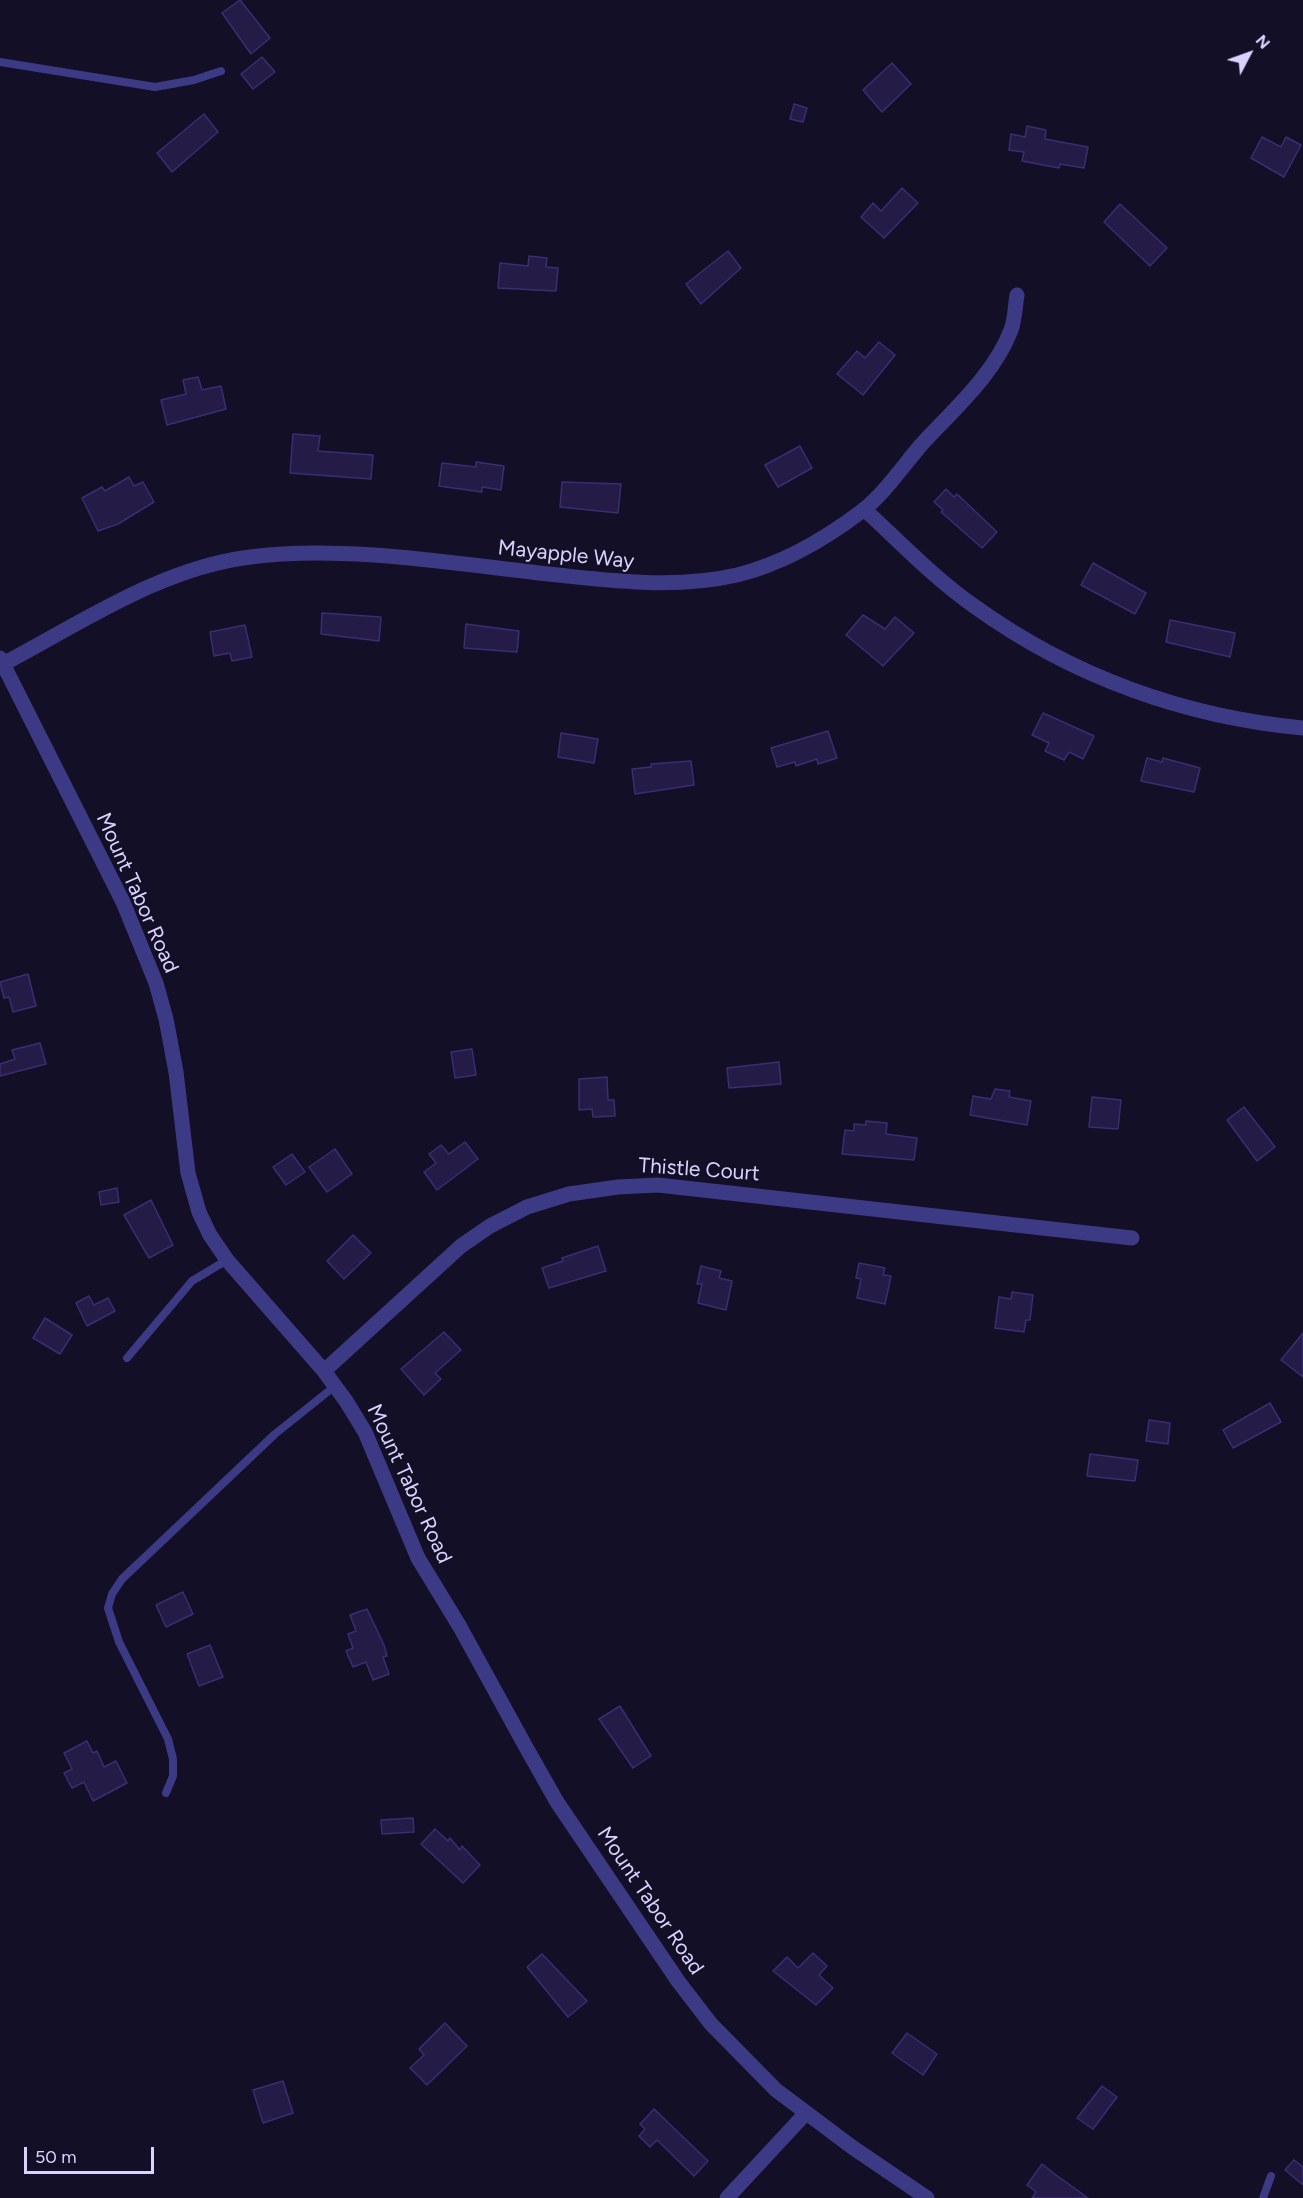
<!DOCTYPE html>
<style>
body{margin:0}
#map{position:relative;width:1303px;height:2198px;overflow:hidden;background:#130f26;font-family:Figtree,sans-serif}
canvas{display:block}
.north{position:absolute;left:1219px;top:24px;width:60px;height:60px;-webkit-text-stroke:4px #130f26;paint-order:stroke;rotate:49deg;font-size:16px;font-weight:700;line-height:24px;text-align:center;color:#d9d4ff}
.north::after{content:'';display:block;margin:auto;width:21px;height:27px;background:#d9d4ff;clip-path:polygon(50% 0,100% 100%,50% 72%,0 100%)}
.scale{position:absolute;left:24px;top:2147px;width:130px;height:27px;box-sizing:border-box;border:3px solid #d9d4ff;border-top:0;padding-left:8px;font-size:18px;line-height:21px;white-space:nowrap;color:#d9d4ff;-webkit-text-stroke:4px #130f26;paint-order:stroke}
</style>
<div id="map">
<canvas width="1303" height="2198"></canvas>
<div class="north">N</div>
<div class="scale">50 m</div>
</div>
<script>
const ctx = document.querySelector('canvas').getContext('2d');
ctx.lineJoin = 'round';
function fill(path, color) { ctx.fillStyle = color; ctx.fill(path, 'evenodd'); }
function trace(path, color, width, dash) { ctx.strokeStyle = color; ctx.lineWidth = width; ctx.lineCap = dash ? 'butt' : 'round'; ctx.setLineDash(dash || []); ctx.stroke(path); }
function write(font, color, halo, rows, align = 'center') {
  ctx.font = font + ' Figtree,sans-serif'; ctx.lineWidth = 4.5; ctx.setLineDash([]); ctx.textBaseline = 'middle'; ctx.strokeStyle = halo; ctx.fillStyle = color; for (const [text, x, y, turn = 0] of rows) {
    ctx.save(); ctx.translate(x, y); ctx.rotate((+turn || 0) * Math.PI / 180); ctx.textAlign = isNaN(turn) ? turn : align; if (halo) ctx.strokeText(text, 0, 0); ctx.fillText(text, 0, 0); ctx.restore();
  }
}
const building = new Path2D(`
 M240,0L270,38L251,54L222,13Z
 M262,57L275,72L253,89L241,74Z
 M892,63L911,84L882,112L863,90Z
 M794,104L807,108L803,122L790,119Z
 M204,114L218,132L172,172L157,153Z
 M1027,126L1046,130L1045,139L1088,147L1084,168L1060,164L1059,168L1022,161L1024,152L1009,150L1011,134L1025,137Z
 M1262,137L1281,147L1286,137L1301,145L1284,177L1251,158Z
 M902,188L918,203L884,238L861,217L873,203L881,211Z
 M1120,204L1167,248L1150,266L1104,222Z
 M728,251L741,268L701,304L686,284Z
 M529,256L547,258L546,267L558,268L556,291L498,288L500,263L528,266Z
 M879,342L895,355L863,395L837,374L857,351L865,358Z
 M198,377L202,390L221,386L226,409L167,425L161,400L186,394L183,380Z
 M293,434L320,436L318,451L373,455L371,479L290,473Z
 M800,446L812,468L778,487L765,465Z
 M476,462L504,466L501,490L482,487V492L439,486L442,463L476,467Z
 M129,477L134,486L143,482L154,502L118,524L98,531L82,498L102,487L105,491Z
 M562,482L621,484L618,513L560,507Z
 M946,489L954,497L957,494L997,532L982,548L941,512L943,510L934,502Z
 M1093,563L1146,593L1135,614L1081,585Z
 M322,613L381,617L379,641L321,634Z
 M863,615L885,629L895,617L914,633L883,666L846,635Z
 M1170,620L1235,633L1230,657L1166,642Z
 M466,624L519,631L517,652L464,648Z
 M245,625L252,657L232,661L230,653L214,656L210,632Z
 M1043,713L1094,736L1083,759L1069,752L1064,760L1045,751L1049,743L1032,735Z
 M828,731L837,758L818,764L817,759L796,766L795,762L777,767L771,748Z
 M561,733L598,739L594,763L558,757Z
 M1147,758L1162,762L1163,758L1200,768L1194,792L1141,781Z
 M691,761L694,785L635,794L632,769L651,767V764Z
 M28,974L36,1006L13,1012L9,997L4,998L0,982Z
 M40,1043L46,1064L0,1076V1064L15,1059L12,1050Z
 M472,1049L476,1075L455,1078L451,1052Z
 M779,1062L781,1084L729,1088L727,1068Z
 M607,1077L608,1100H614L615,1116L593,1117L592,1109L579,1110V1079Z
 M995,1089L1010,1091L1009,1097L1031,1101L1027,1125L970,1115L973,1096L991,1099Z
 M1092,1097L1121,1100L1118,1129L1089,1127Z
 M1244,1107L1275,1147L1257,1161L1227,1120Z
 M866,1121L887,1123L886,1134L917,1138L914,1160L842,1154L845,1130L854,1131V1124L866,1125Z
 M465,1142L478,1159L437,1190L424,1172L436,1163L429,1154L441,1145L449,1154Z
 M335,1149L352,1174L327,1192L309,1167Z
 M292,1154L305,1172L286,1185L273,1167Z
 M117,1188L119,1202L101,1205L99,1192Z
 M151,1200L173,1245L149,1258L124,1215Z
 M353,1235L371,1253L344,1279L327,1261Z
 M598,1246L606,1271L549,1288L542,1268L563,1261L562,1258Z
 M859,1263L885,1268L883,1275L891,1276L885,1304L857,1298L861,1279L856,1278Z
 M701,1266L721,1271L719,1278L732,1281L726,1310L698,1303L702,1284H697Z
 M1012,1292L1033,1295L1030,1320H1026L1024,1332L995,1328L999,1297L1011,1299Z
 M89,1296L94,1305L108,1298L115,1311L87,1326L76,1303Z
 M45,1318L72,1335L60,1354L33,1338Z
 M444,1332L461,1350L435,1373L441,1379L424,1395L401,1369Z
 M1303,1333V1377L1281,1360Z
 M1270,1403L1281,1422L1233,1448L1223,1430Z
 M1149,1420L1170,1423L1168,1444L1146,1441Z
 M1090,1454L1138,1460L1135,1481L1087,1476Z
 M183,1592L193,1614L166,1627L156,1605Z
 M367,1609L384,1645L387,1656L383,1657L389,1674L373,1680L366,1662L353,1667L346,1651L353,1648L348,1634L356,1631L350,1615Z
 M210,1645L223,1677L199,1686L187,1654Z
 M620,1706L651,1756L633,1768L599,1719Z
 M87,1741L93,1753L97,1751L104,1767L116,1761L127,1783L93,1801L84,1782L72,1788L64,1773L72,1769L64,1753Z
 M413,1818L414,1832L382,1834L381,1820Z
 M435,1829L448,1841L450,1838L460,1850L462,1846L480,1865L463,1883L421,1844Z
 M813,1953L827,1966L819,1975L833,1988L816,2005L773,1971L787,1957L798,1968Z
 M542,1954L587,2001L568,2017L527,1967Z
 M445,2023L467,2046L427,2085L410,2068L424,2055L419,2049Z
 M907,2033L937,2054L923,2075L892,2053Z
 M283,2081L293,2113L263,2123L253,2090Z
 M1102,2086L1117,2097L1093,2129L1077,2118Z
 M654,2109L708,2161L694,2176L657,2140L650,2147L639,2136L645,2129L640,2124Z
 M1294,2160L1303,2167V2185L1285,2170Z
 M1042,2164L1056,2175L1088,2198H1032L1036,2192L1027,2185Z`);
const lane = new Path2D(`
 M0,62L155,87L194,80L221,71
 M127,1358L192,1281L227,1260
 M166,1793L173,1776V1759L168,1739L119,1642L108,1608L112,1594L122,1579L275,1434L335,1386
 M1263,2198L1271,2176`);
const street = new Path2D(`
 M864,509C900,542 934,578 974,606C1071,676 1184,717 1303,728
 M0,658L123,902L156,983L166,1019L176,1072L188,1173L199,1212L210,1235L227,1260L324,1371L346,1401L365,1432L418,1558L460,1627L527,1749L557,1802L678,1981L711,2024L776,2090L852,2147L927,2198
 M3,664C81,623 161,568 250,557C350,544 466,566 567,576C624,582 680,588 737,575C782,564 825,539 862,511C884,494 903,466 921,445C953,410 994,375 1011,330C1015,319 1015,307 1017,295
 M324,1371L461,1246L490,1226L527,1207L569,1194L618,1187L658,1185L1132,1238
 M727,2198L806,2113`);
const streetNames = [
 ["Mayapple Way",566,555,6],
 ["Mount Tabor Road",137,893,66],
 ["Thistle Court",699,1170,4],
 ["Mount Tabor Road",409,1484,65],
 ["Mount Tabor Road",650,1901,56]
];
fill(building, '#241b47');
trace(building, '#3b2d73', 1.5);
trace(lane, '#3d3a85', 8);
trace(street, '#3d3a85', 15);
write('21px', '#d9d4ff', '#130f26', streetNames);
</script>
